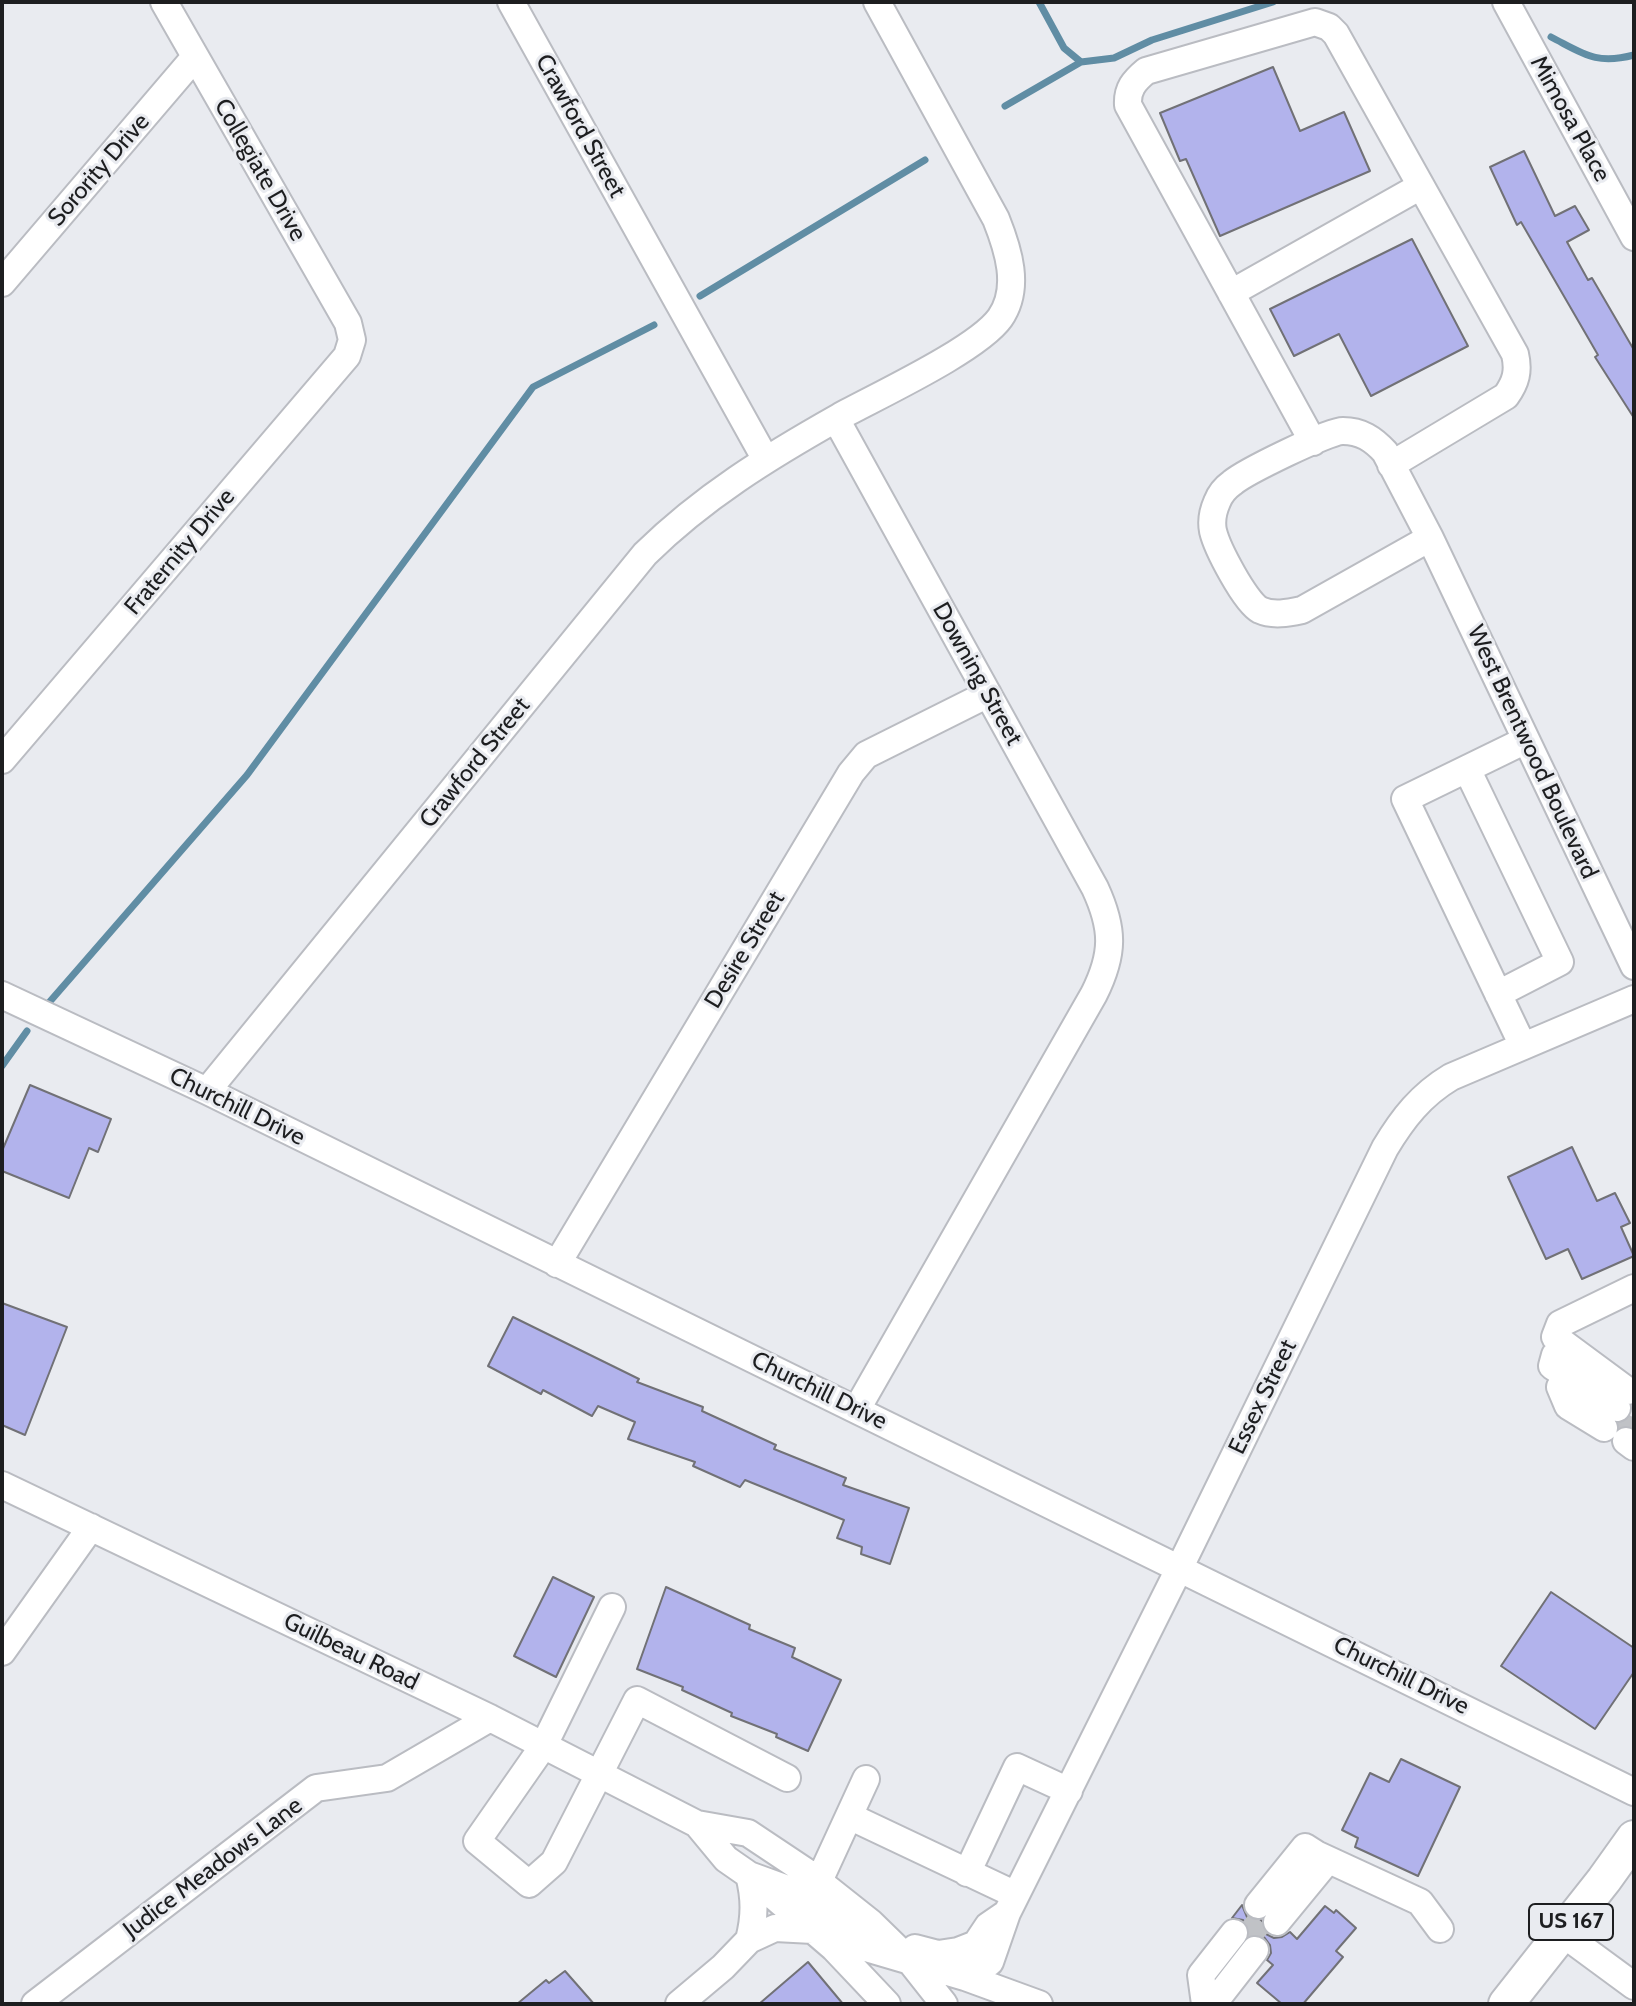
<!DOCTYPE html>
<style>
body{margin:0}
#map{position:relative;width:1636px;height:2006px;overflow:hidden;background:#e9ebf0;font-family:Cabin,sans-serif}
canvas{display:block}
.frame{position:absolute;inset:0;border:4px solid #1d1e20;pointer-events:none}
</style>
<div id="map">
<canvas width="1636" height="2006"></canvas>
<div class="frame"></div>
</div>
<script>
const ctx = document.querySelector('canvas').getContext('2d');
ctx.lineJoin = 'round';
function trace(path, color, width, dash) { ctx.strokeStyle = color; ctx.lineWidth = width; ctx.lineCap = dash ? 'butt' : 'round'; ctx.setLineDash(dash || []); ctx.stroke(path); }
function fill(path, color) { ctx.fillStyle = color; ctx.fill(path, 'evenodd'); }
function write(font, color, halo, rows, align = 'center') {
  ctx.font = font + ' Cabin,sans-serif'; ctx.lineWidth = 6; ctx.setLineDash([]); ctx.textBaseline = 'middle'; ctx.strokeStyle = halo; ctx.fillStyle = color; for (const [text, x, y, turn = 0] of rows) {
    ctx.save(); ctx.translate(x, y); ctx.rotate((+turn || 0) * Math.PI / 180); ctx.textAlign = isNaN(turn) ? turn : align; if (halo) ctx.strokeText(text, 0, 0); ctx.fillText(text, 0, 0); ctx.restore();
  }
}
const stream = new Path2D(`
 M1039,2L1064,48L1081,62
 M1551,37C1584,54 1596,65 1634,55
 M1005,106L1081,62L1114,58L1152,40L1273,2
 M700,296L925,160
 M46,1006L247,775L533,387L654,325
 M2,1066L27,1031`);
const building = new Path2D(`
 M1273,67L1300,131L1344,112L1370,171L1220,236L1186,159L1180,161L1160,113Z
 M1524,151L1555,216L1575,206L1589,230L1567,242L1588,280L1592,278L1634,350V418L1595,357L1598,355L1521,222L1517,225L1490,167Z
 M1412,239L1468,346L1371,396L1339,334L1294,356L1270,309Z
 M30,1085L111,1119L98,1152L89,1148L69,1198L2,1171V1151Z
 M1572,1147L1597,1201L1615,1193L1630,1223L1621,1227L1634,1256L1582,1279L1568,1249L1546,1259L1508,1177Z
 M2,1303L67,1327L25,1435L2,1425Z
 M513,1317L639,1379L637,1382L703,1407L702,1411L776,1445L774,1449L846,1478L843,1485L909,1508L890,1564L861,1554L862,1547L837,1538L844,1520L745,1480L740,1487L693,1466L695,1462L628,1439L635,1422L598,1406L592,1416L543,1390L541,1394L488,1366Z
 M553,1577L594,1597L556,1677L514,1656Z
 M666,1587L750,1625L749,1629L795,1648L792,1657L841,1680L808,1751L776,1737L777,1734L731,1716L732,1713L682,1690L683,1687L637,1669Z
 M1551,1592L1634,1648V1672L1595,1729L1501,1666Z
 M1401,1759L1460,1787L1418,1876L1355,1847L1358,1838L1342,1830L1370,1773L1389,1782Z
 M1242,1905L1247,1917L1261,1920L1266,1934L1274,1938L1282,1937L1290,1932L1297,1939L1325,1906L1334,1913L1336,1910L1356,1928L1336,1951L1343,1957L1303,2004H1282L1257,1983L1273,1965L1267,1960L1271,1953L1270,1945L1264,1937L1250,1935L1248,1926L1243,1920L1232,1918Z
 M808,1962L843,2004H759Z
 M565,1971L594,2004H517L546,1980L549,1983Z`);
const minorTunnel = new Path2D(`
 M1610,1418L1632,1432
 M1244,1941L1267,1913`);
const minor = new Path2D(`
 M511,2L766,460
 M1506,2L1634,237
 M2,283L195,57
 M1231,293L1421,186
 M836,419L1095,888C1114,929 1114,954 1094,994L857,1409
 M1313,442L1128,105C1127,89 1134,81 1146,71L1315,22L1329,27L1336,34L1515,354C1519,371 1516,382 1506,396L1391,465
 M1430,538L1302,610C1288,613 1273,616 1260,610C1245,602 1217,548 1213,531C1211,521 1213,511 1217,502C1220,494 1225,488 1232,483C1245,472 1328,431 1343,431C1361,431 1373,439 1385,452L1430,538L1634,966
 M2,760L347,356L352,340L348,323L164,2
 M1467,769L1560,962L1498,994
 M2,995L207,1091L1634,1792
 M1523,1046L1405,799L1526,740
 M207,1091L645,554C703,497 768,457 839,417C877,396 977,350 1000,318C1021,288 1008,249 996,219L877,2
 M557,1264L851,773L866,755L988,694
 M1555,1355L1552,1366L1617,1408
 M1560,1387L1568,1406L1604,1428
 M1628,1391L1555,1337L1560,1324L1634,1288
 M1626,1441L1634,1447
 M2,1485L490,1718L697,1824L748,1833L808,1873L871,1923L910,1961L944,2004
 M612,1607L544,1745L477,1841L529,1884L554,1862L637,1700L787,1778
 M2,1652L91,1527
 M849,1816L1016,1895
 M697,1824L726,1859L749,1875L834,1948L887,2004
 M967,1873L1017,1767L1069,1791
 M749,1875L801,1894L863,1947L965,1977L1039,2004
 M819,1881L866,1779
 M1258,1905L1305,1847L1316,1854L1420,1902L1440,1929
 M1277,1922L1328,1860
 M1562,1933L1634,1986
 M749,1940C755,1917 755,1898 749,1875
 M915,1948L938,1954L958,1951L976,1944L988,1926L1007,1913
 M965,1977L990,1962L1007,1913L1180,1567L1385,1148C1403,1118 1421,1095 1451,1077L1634,999
 M35,2004L316,1788L387,1778L490,1718
 M679,2004L723,1967L749,1940L775,1928L813,1930
 M1205,2004L1201,1975L1234,1933
 M1213,2004L1255,1950`);
const major = new Path2D(`
 M1506,2004L1604,1880L1634,1838`);
const shields = [
 [1571,1922,84]
];
const shieldNames = [
 ["US 167",1571,1922]
];
const streetNames = [
 ["Mimosa Place",1570,119,61],
 ["Crawford Street",580,126,61],
 ["Sorority Drive",99,170,-49],
 ["Collegiate Drive",260,170,60],
 ["Fraternity Drive",180,552,-50],
 ["Downing Street",977,674,61],
 ["West Brentwood Boulevard",1532,752,65],
 ["Crawford Street",475,763,-51],
 ["Desire Street",745,950,-59],
 ["Churchill Drive",237,1107,26],
 ["Churchill Drive",819,1391,26],
 ["Essex Street",1263,1397,-64],
 ["Guilbeau Road",351,1652,26],
 ["Churchill Drive",1401,1676,26],
 ["Judice Meadows Lane",213,1868,-37]
];
trace(stream, '#608da4', 7);
fill(building, '#b2b3ec');
trace(building, '#717176', 2);
trace(minorTunnel, '#c0c2c6', 26, [26, 13]);
trace(minor, '#babcc2', 30);
trace(major, '#babcc2', 38);
trace(minor, '#fff', 26);
trace(major, '#fff', 34);
for (const [x, y, w] of shields) { const box = new Path2D(); box.roundRect(x - w / 2, y - 18, w, 36, 6); ctx.fillStyle = '#e9ebf0'; ctx.fill(box); trace(box, '#1d1e20', 2); }
write('bold 22px', '#1d1e20', null, shieldNames);
write('24px', '#1d1e20', '#e9ebf0', streetNames);
</script>
